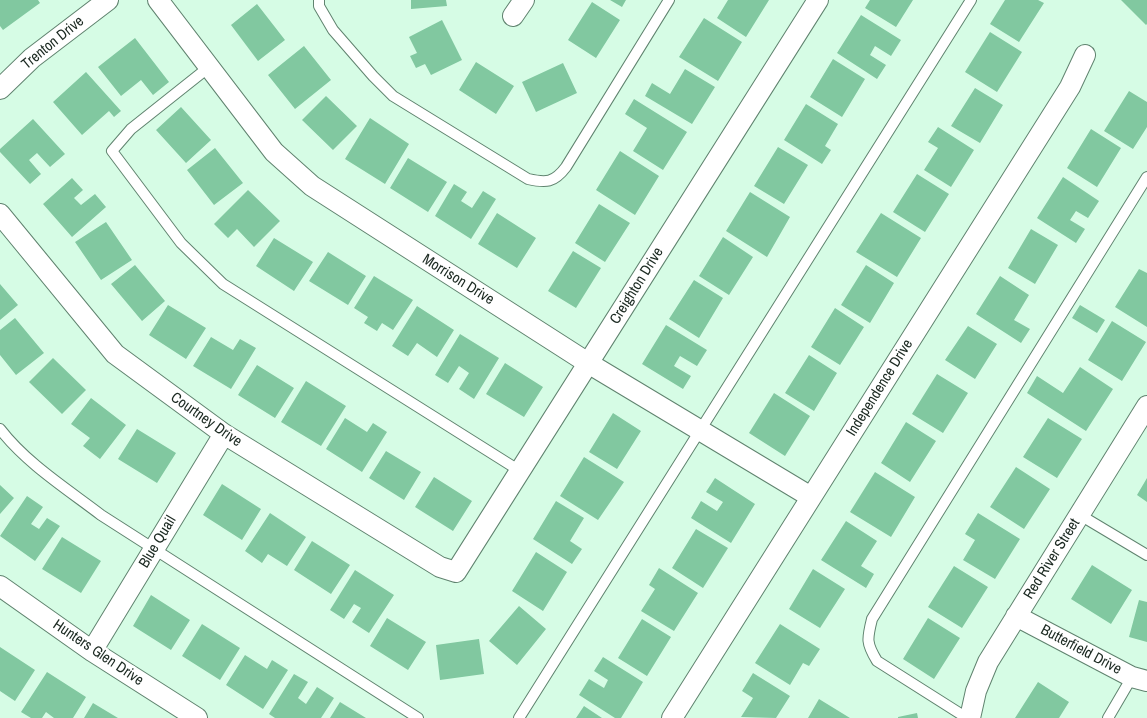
<!DOCTYPE html>
<style>
body{margin:0}
canvas{display:block;background:#d6fce5}
</style>
<canvas width="1147" height="718"></canvas>
<script>
const ctx = document.querySelector('canvas').getContext('2d');
ctx.lineJoin = 'round';
function fill(path, color) { ctx.fillStyle = color; ctx.fill(path, 'evenodd'); }
function trace(path, color, width, dash) { ctx.strokeStyle = color; ctx.lineWidth = width; ctx.lineCap = dash ? 'butt' : 'round'; ctx.setLineDash(dash || []); ctx.stroke(path); }
function write(font, color, halo, rows, align = 'center') {
  ctx.font = font + ' "Archivo Narrow",sans-serif'; ctx.lineWidth = 5; ctx.setLineDash([]); ctx.textBaseline = 'middle'; ctx.strokeStyle = halo; ctx.fillStyle = color; for (const [text, x, y, turn = 0] of rows) {
    ctx.save(); ctx.translate(x, y); ctx.rotate((+turn || 0) * Math.PI / 180); ctx.textAlign = isNaN(turn) ? turn : align; if (halo) ctx.strokeText(text, 0, 0); ctx.fillText(text, 0, 0); ctx.restore();
  }
}
const building = new Path2D(`
 M0,0H38L40,3L3,30L0,26Z
 M411,0H446L447,6L411,9Z
 M610,0H626L622,7Z
 M728,0H769L746,37L717,18Z
 M870,0H913L896,27L865,8Z
 M1005,0H1038L1044,3L1019,42L990,24Z
 M1121,0H1147V24L1146,25Z
 M592,2L620,20L596,58L568,40Z
 M257,4L285,40L258,61L231,25Z
 M861,15L901,40L891,56L875,46L870,55L886,65L877,79L837,53Z
 M704,18L742,42L718,81L679,57Z
 M442,20L462,60L431,75L425,64L416,68L410,56L417,53L409,37Z
 M990,32L1022,52L997,92L965,72Z
 M135,38L169,82L153,95L141,80L121,96L98,67Z
 M304,46L331,80L295,109L268,75Z
 M833,59L865,79L842,117L810,97Z
 M476,62L514,86L496,114L459,90Z
 M563,63L577,93L536,112L522,82Z
 M685,69L715,87L692,124L645,96L652,83L670,94Z
 M86,72L121,111L114,117L109,111L82,135L53,102Z
 M975,88L1003,105L980,143L951,126Z
 M1129,91L1147,102V127L1133,149L1104,131Z
 M326,96L357,126L333,150L302,120Z
 M634,99L687,132L663,170L633,151L647,128L625,114Z
 M806,104L838,124L825,146L831,150L822,164L784,140Z
 M181,107L211,140L186,163L156,130Z
 M370,118L409,144L385,184L345,159Z
 M33,119L65,154L50,167L37,153L29,160L41,174L30,184L0,152V149Z
 M938,127L974,150L951,187L924,170L938,148L928,142Z
 M1091,129L1121,148L1097,187L1067,168Z
 M778,147L808,165L784,204L754,186Z
 M215,148L243,183L214,205L187,170Z
 M620,151L659,176L635,215L596,190Z
 M408,158L447,182L428,212L390,188Z
 M917,174L949,194L925,232L893,212Z
 M1063,177L1099,201L1088,218L1076,211L1070,220L1085,229L1076,243L1037,218Z
 M72,178L83,190L74,198L81,205L95,194L106,207L72,237L43,204Z
 M454,184L467,192L461,201L472,208L483,191L496,199L471,239L435,216Z
 M248,190L280,221L254,247L237,229L228,238L214,224Z
 M750,192L790,217L767,257L726,231Z
 M599,204L630,223L605,262L575,243Z
 M497,213L536,238L517,268L478,244Z
 M881,213L921,238L897,277L856,252Z
 M106,222L132,260L101,280L75,242Z
 M1031,229L1058,245L1035,284L1008,268Z
 M723,237L753,257L729,295L699,276Z
 M274,238L313,262L294,291L256,266Z
 M573,251L601,268L576,308L548,291Z
 M328,252L366,276L348,305L309,281Z
 M135,265L165,301L142,321L111,284Z
 M866,265L894,283L870,323L841,305Z
 M1139,269L1147,273V327L1115,307Z
 M374,276L413,300L393,330L382,323L377,331L364,323L368,317L354,308Z
 M1000,276L1029,295L1014,320L1030,329L1021,343L976,314Z
 M694,280L723,298L699,338L669,319Z
 M0,284L18,305L0,320Z
 M168,305L206,328L186,359L149,335Z
 M1080,305L1105,320L1097,333L1072,318Z
 M417,306L454,330L437,357L417,343L408,356L392,346Z
 M835,308L864,327L840,365L811,347Z
 M15,318L44,353L16,375L0,355V330Z
 M1112,321L1146,342L1122,381L1088,360Z
 M666,325L707,350L697,366L680,356L674,366L691,376L683,389L642,364Z
 M968,326L997,344L975,379L945,360Z
 M460,334L499,358L474,399L459,389L469,373L459,366L448,383L435,375Z
 M211,337L233,350L240,339L256,348L231,389L193,366Z
 M809,355L837,373L814,411L785,393Z
 M53,358L86,390L62,414L29,382Z
 M505,363L543,387L524,417L486,394Z
 M257,365L294,388L275,418L238,395Z
 M1080,367L1113,389L1086,431L1027,393L1037,376L1063,393Z
 M937,374L968,393L943,433L912,414Z
 M306,381L346,406L321,446L281,422Z
 M774,393L810,416L785,456L749,433Z
 M91,398L126,425L100,459L83,446L90,438L71,424Z
 M613,413L641,431L617,469L589,452Z
 M345,418L367,432L373,423L387,432L362,472L326,449Z
 M1048,418L1082,439L1057,478L1023,457Z
 M906,422L936,441L910,482L881,463Z
 M137,429L176,453L157,483L118,459Z
 M386,451L421,472L404,500L369,478Z
 M584,457L624,482L598,520L560,496Z
 M1016,467L1050,489L1024,529L990,507Z
 M875,472L915,497L891,537L850,512Z
 M434,477L472,501L453,531L415,507Z
 M715,478L755,504L731,543L691,518L701,501L717,511L723,502L706,492Z
 M1147,478V502L1137,495Z
 M222,484L261,509L242,540L203,515Z
 M0,485L14,498L0,514Z
 M27,496L43,507L31,524L39,529L47,518L60,526L35,561L0,536Z
 M556,501L584,518L570,541L582,549L572,564L533,539Z
 M270,513L306,537L287,566L268,554L262,563L245,551Z
 M978,513L1020,539L995,579L963,560L975,540L965,534Z
 M846,521L877,541L861,566L874,574L866,588L821,560Z
 M696,529L728,548L703,588L672,568Z
 M62,537L101,561L81,593L42,569Z
 M312,541L350,565L331,594L294,570Z
 M536,552L567,572L543,611L512,591Z
 M1092,565L1132,590L1111,624L1071,599Z
 M954,566L988,587L962,628L928,607Z
 M659,568L698,593L674,631L641,611L655,589L649,585Z
 M813,569L845,589L820,628L789,609Z
 M355,570L394,595L369,633L352,622L361,608L354,604L344,619L330,610Z
 M151,595L190,620L171,650L133,626Z
 M1139,600L1147,602V642L1129,637Z
 M519,606L546,629L517,665L489,641Z
 M387,618L426,642L408,670L370,646Z
 M928,618L960,638L934,679L903,659Z
 M642,619L671,637L647,676L618,658Z
 M202,624L240,648L220,680L182,656Z
 M780,624L820,649L809,666L803,663L790,685L755,663Z
 M479,639L484,674L440,680L436,645Z
 M0,647L35,670L15,701L0,691Z
 M245,655L267,669L272,660L288,670L263,709L226,685Z
 M603,657L643,682L621,718H615L579,695L589,679L604,688L608,680L594,671Z
 M47,672L86,697L73,718H54L46,712L42,718H31L21,712Z
 M753,673L790,696L776,718L741,717L753,698L742,691Z
 M294,674L308,682L298,698L306,704L317,687L334,698L321,718H275L269,714Z
 M1038,682L1069,702L1059,718H1015Z
 M819,699L850,718H808Z
 M340,702L366,718H330Z
 M93,703L118,718H84Z
 M584,706L602,718H576Z
 M917,713L918,718H898V717Z`);
const lane = new Path2D(`
 M319,0V6L333,30L373,76L393,96L528,179C546,183 554,183 566,167L669,0
 M209,67L131,129L112,151L181,243L223,284L520,471
 M0,429C26,463 67,489 101,515L418,718
 M1080,515L1147,555
 M519,718L971,0
 M967,718L877,661C866,643 867,639 872,619L1147,177
 M1108,718L1132,677`);
const street = new Path2D(`
 M158,0L274,152L312,186L588,363L811,497
 M513,16L524,0
 M0,89L32,58L108,0
 M0,214L115,354L224,434L440,567L456,572L818,0
 M0,586L92,651L197,718
 M1016,616L1132,677L1147,681
 M92,651L224,434
 M672,718L1070,87L1085,55
 M970,718L976,691L988,662L1147,406`);
const streetNames = [
 ["Trenton Drive",53,43,-39],
 ["Morrison Drive",458,280,32],
 ["Creighton Drive",637,286,-58],
 ["Independence Drive",880,388,-58],
 ["Courtney Drive",206,420,35],
 ["Blue Quail",158,542,-59],
 ["Red River Street",1052,559,-58],
 ["Butterfield Drive",1081,650,28],
 ["Hunters Glen Drive",98,653,34]
];
fill(building, '#81c8a0');
trace(lane, '#60836f', 12);
trace(street, '#60836f', 22);
trace(lane, '#fff', 10);
trace(street, '#fff', 20);
write('15px', '#1b2921', '#fff', streetNames);
</script>
